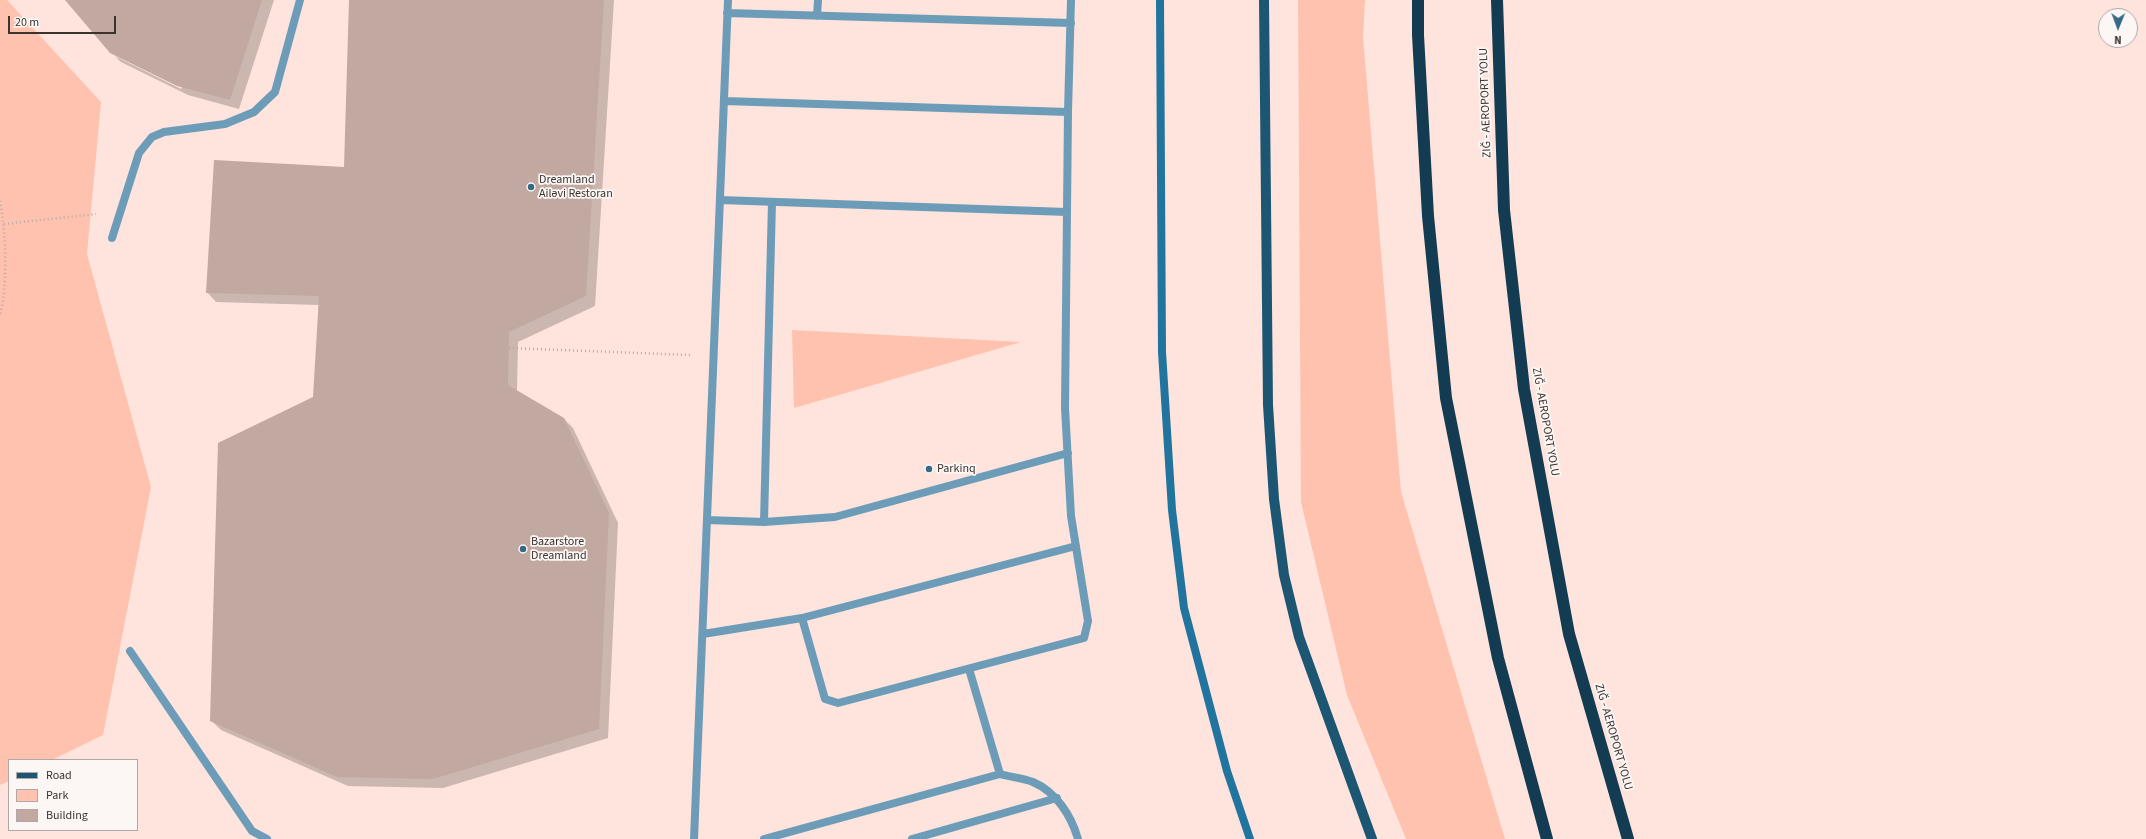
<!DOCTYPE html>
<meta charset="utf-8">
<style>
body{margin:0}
#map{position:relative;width:2146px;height:839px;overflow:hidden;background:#fee4dc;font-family:"Source Sans 3",sans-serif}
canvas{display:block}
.legend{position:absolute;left:8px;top:759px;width:130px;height:72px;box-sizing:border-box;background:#fcf7f5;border:1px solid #afa8a6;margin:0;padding:5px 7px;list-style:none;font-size:12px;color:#3c322f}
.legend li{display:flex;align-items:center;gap:8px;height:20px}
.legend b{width:20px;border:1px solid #afa8a6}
.north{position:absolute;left:2098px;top:8px;width:40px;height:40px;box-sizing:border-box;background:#fcf7f5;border:1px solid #afa8a6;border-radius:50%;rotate:181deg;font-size:11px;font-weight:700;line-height:16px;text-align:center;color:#3c322f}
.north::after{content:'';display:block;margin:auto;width:14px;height:18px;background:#366a87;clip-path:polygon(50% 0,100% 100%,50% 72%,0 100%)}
.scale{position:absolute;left:8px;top:16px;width:108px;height:18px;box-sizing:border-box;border:2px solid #3c322f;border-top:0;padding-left:5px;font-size:12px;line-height:14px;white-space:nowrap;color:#3c322f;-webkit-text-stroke:3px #fcf7f5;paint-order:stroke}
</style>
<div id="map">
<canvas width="2146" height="839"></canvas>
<ul class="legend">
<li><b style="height:5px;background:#1d5673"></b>Road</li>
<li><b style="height:11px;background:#fec2af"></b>Park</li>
<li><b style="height:11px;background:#c1a8a0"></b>Building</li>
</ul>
<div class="north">N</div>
<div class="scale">20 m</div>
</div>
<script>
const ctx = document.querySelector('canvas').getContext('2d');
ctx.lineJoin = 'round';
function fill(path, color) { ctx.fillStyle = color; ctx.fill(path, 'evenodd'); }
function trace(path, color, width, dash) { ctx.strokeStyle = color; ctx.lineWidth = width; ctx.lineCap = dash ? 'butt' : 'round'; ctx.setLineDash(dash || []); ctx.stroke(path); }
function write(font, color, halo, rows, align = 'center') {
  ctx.font = font + ' "Source Sans 3",sans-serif'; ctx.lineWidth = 3.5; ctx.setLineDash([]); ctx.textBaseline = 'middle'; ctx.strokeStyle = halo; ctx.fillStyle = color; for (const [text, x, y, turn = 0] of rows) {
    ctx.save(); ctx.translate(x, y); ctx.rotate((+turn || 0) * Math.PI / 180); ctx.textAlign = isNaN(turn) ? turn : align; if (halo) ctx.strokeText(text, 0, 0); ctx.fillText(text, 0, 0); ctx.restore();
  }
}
const green = new Path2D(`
 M0,0H7L101,102L87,254L151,487L103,735L52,760H9V781L0,785Z
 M1298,0H1365L1363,37L1401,492L1505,839H1406L1347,695L1301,502Z
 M792,330L1021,342L794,408Z`);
const shadow = new Path2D(`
 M66,0H274L239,109L188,95L121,62L115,56L181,89L182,87Z
 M350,0H614L595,306L518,342L517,392L563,418L573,428L618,523L608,738L443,788L348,786L221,730L211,720L314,398L319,305L216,302L207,292L345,168Z`);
const building = new Path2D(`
 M65,0H262L230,100L177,86L110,53Z
 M349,0H604L586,296L509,332L508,385L564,418L609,513L599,729L433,779L337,777L210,721L218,443L313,397L319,296L206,293L214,160L344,167Z`);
const path = new Path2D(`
 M0,201C6,233 8,284 0,316
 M4,224L96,214
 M509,348L691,355`);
const lane = new Path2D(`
 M727,13L1071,23
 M817,16L818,0
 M724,101L1068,112
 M720,200L1067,212
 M112,238L139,153L152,137L164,132L225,124L254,112L275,92L300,0
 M707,520L764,522L835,517L1068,453
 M764,522L772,202
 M802,618L1076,546
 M703,634L802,618L825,699L838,703L1084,638L1088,621L1071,516L1065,408L1068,112L1071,0
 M130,651L252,831L267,839
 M969,669L1000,774
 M694,839L728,0
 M764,839L1000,774C1010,777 1023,778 1033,782C1056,792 1071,815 1078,839
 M912,839L1057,798`);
const secondary = new Path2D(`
 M1160,0L1162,352L1172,510L1184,608L1227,771L1250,839`);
const primary = new Path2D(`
 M1264,0L1268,405L1274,499L1284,575L1299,637L1372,839`);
const highway = new Path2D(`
 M1418,0V35L1428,216L1446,398L1498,658L1547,839
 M1497,0L1504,210L1524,389L1569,634L1628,839`);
const markers = [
 [531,187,4,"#366a87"],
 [929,469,4,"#366a87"],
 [523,549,4,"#366a87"]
];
const streetNames = [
 ["ZIĞ - AEROPORT YOLU",1486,103,-92],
 ["ZIĞ - AEROPORT YOLU",1545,422,80],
 ["ZIĞ - AEROPORT YOLU",1613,737,74]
];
const poiNames = [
 ["Dreamland",539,180],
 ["Ailəvi Restoran",539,194],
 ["Parkinq",937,469],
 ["Bazarstore",531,542],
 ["Dreamland",531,556]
];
fill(green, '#fec2af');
fill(shadow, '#0003');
fill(building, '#c1a8a0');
trace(path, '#bea9a3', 2.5, [1, 3]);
trace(lane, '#6c9cb8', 8);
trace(secondary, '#21749e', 8);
trace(primary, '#1d5673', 10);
trace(highway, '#133c52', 12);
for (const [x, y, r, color] of markers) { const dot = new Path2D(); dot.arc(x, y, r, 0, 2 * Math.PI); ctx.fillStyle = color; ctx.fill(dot); trace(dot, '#fcf7f5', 1.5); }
write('12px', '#3c322f', '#fcf7f5', streetNames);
write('12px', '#3c322f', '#fcf7f5', poiNames, 'left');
</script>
